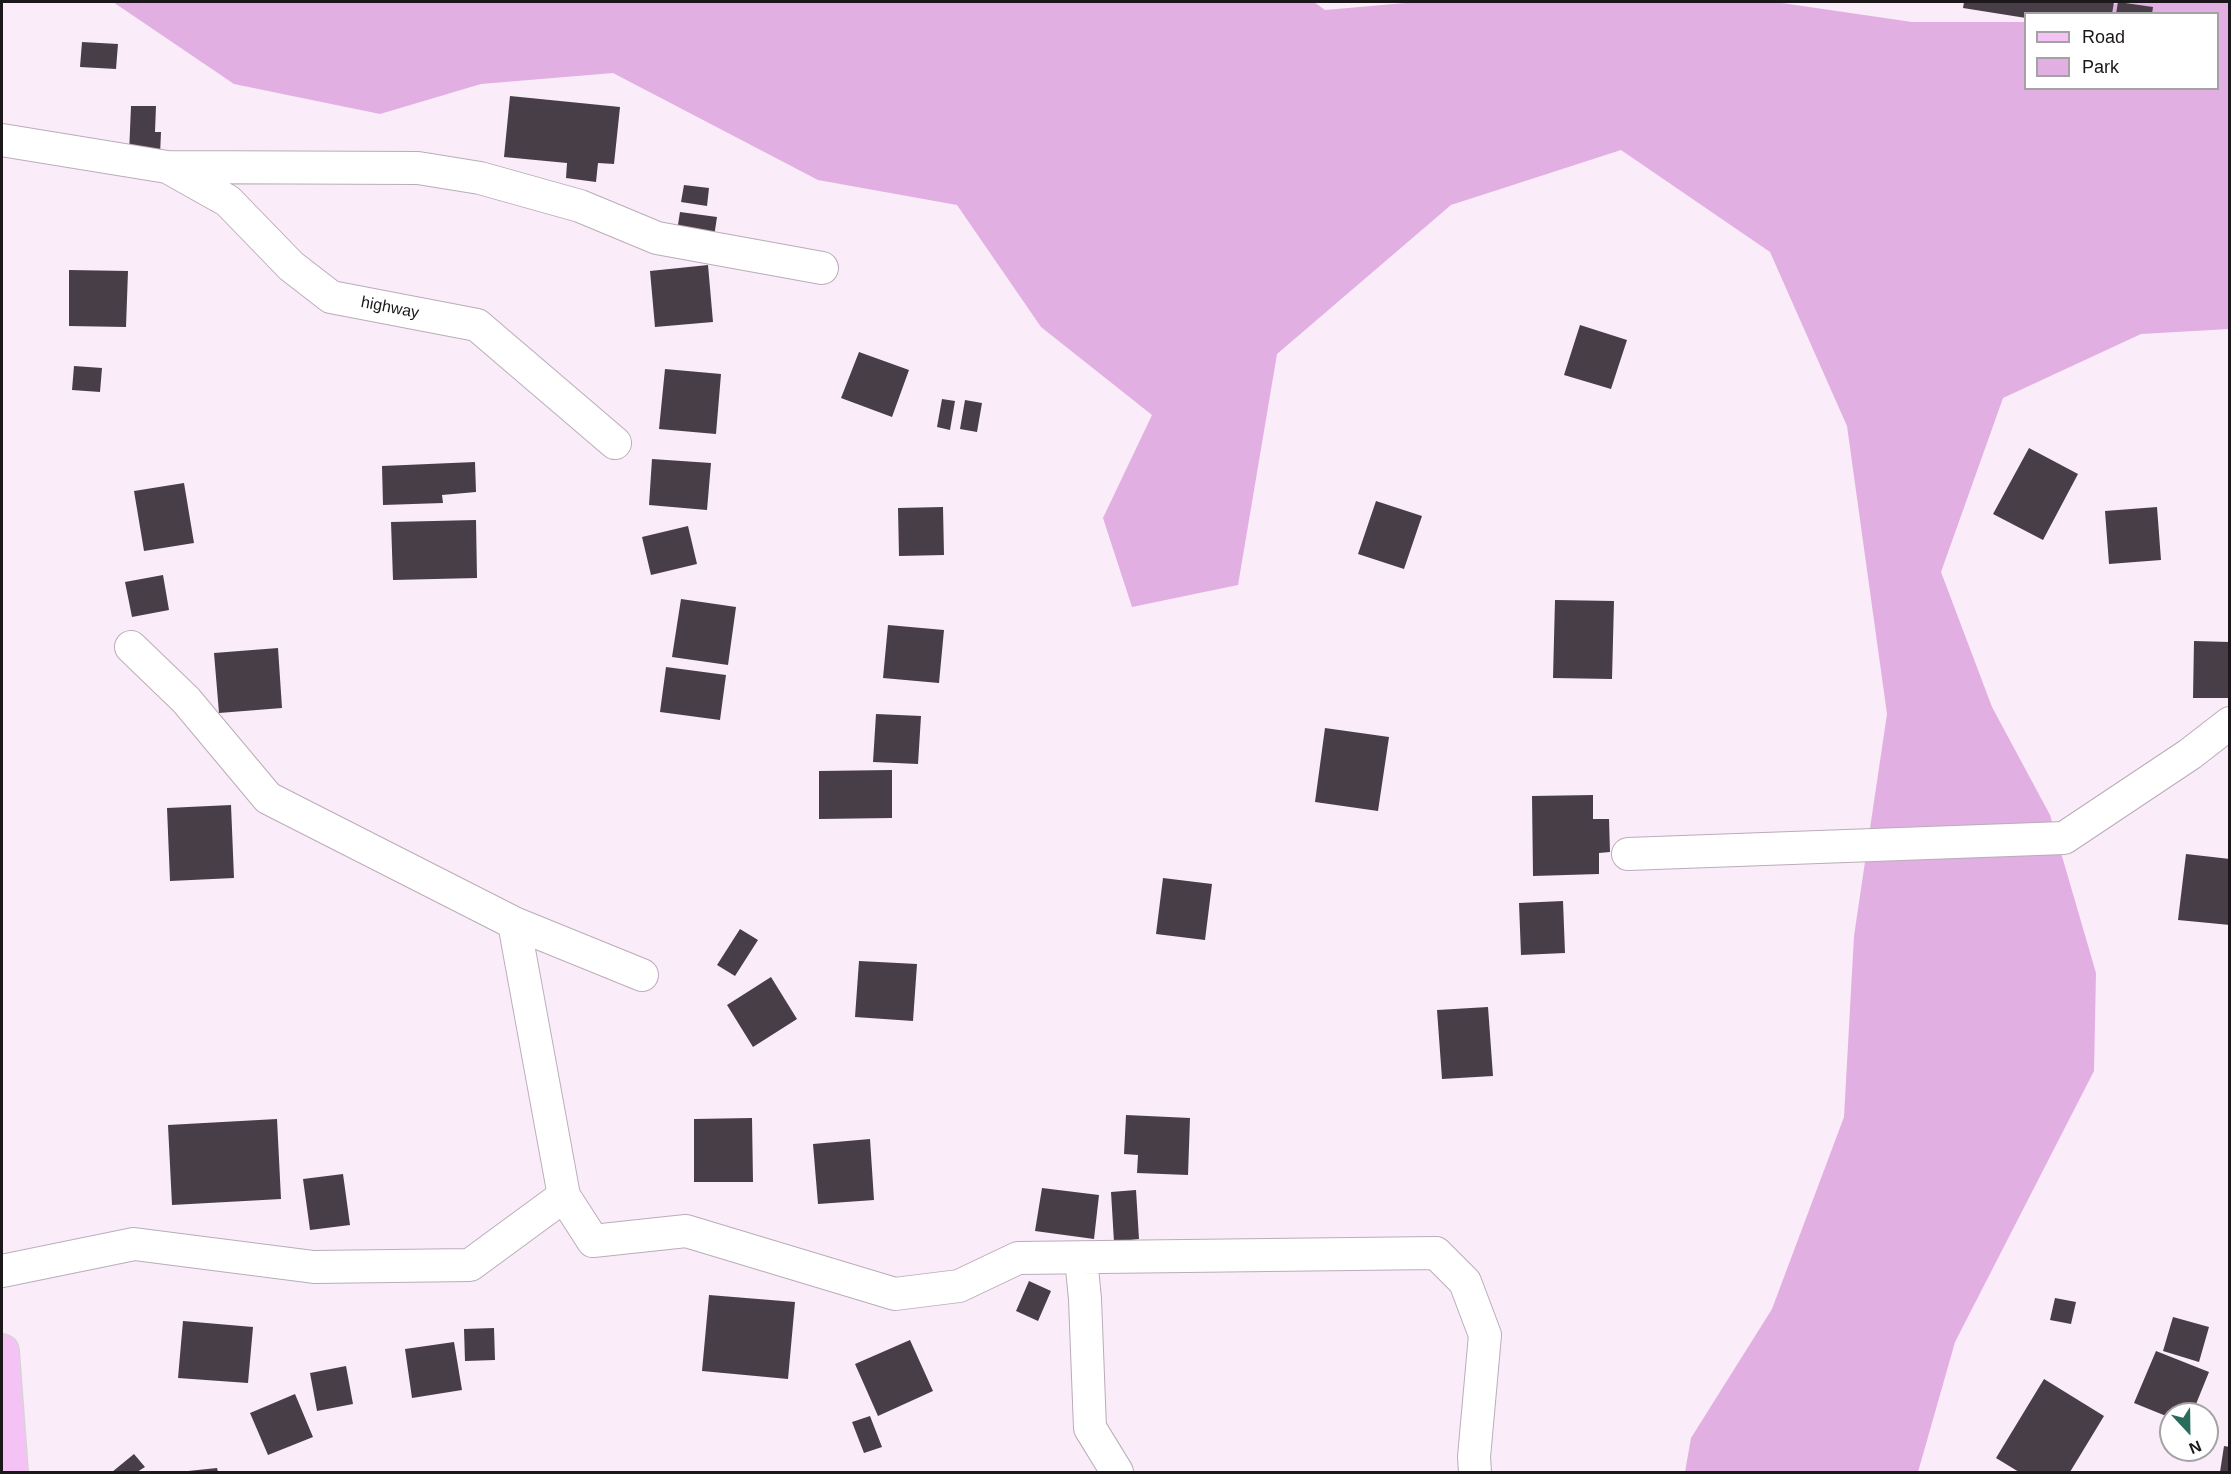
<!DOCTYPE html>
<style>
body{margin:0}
#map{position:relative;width:2231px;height:1474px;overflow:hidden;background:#faecf9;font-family:Arial,sans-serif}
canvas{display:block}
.frame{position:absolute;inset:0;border:3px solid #1b171b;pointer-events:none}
.legend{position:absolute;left:2024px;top:12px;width:195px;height:78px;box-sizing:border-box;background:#fff;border:2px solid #a4a2a4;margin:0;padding:8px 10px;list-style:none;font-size:18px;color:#1b171b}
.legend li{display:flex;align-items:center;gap:12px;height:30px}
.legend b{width:30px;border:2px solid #a4a2a4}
.north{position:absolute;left:2159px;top:1402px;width:60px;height:60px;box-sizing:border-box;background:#fff;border:2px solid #a4a2a4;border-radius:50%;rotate:158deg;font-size:16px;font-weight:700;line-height:24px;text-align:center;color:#1b171b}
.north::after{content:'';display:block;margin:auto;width:21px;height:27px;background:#296c5d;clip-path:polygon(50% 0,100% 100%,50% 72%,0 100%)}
</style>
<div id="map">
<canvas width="2231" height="1474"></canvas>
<div class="frame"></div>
<ul class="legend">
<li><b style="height:8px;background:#f5c2f6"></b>Road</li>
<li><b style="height:16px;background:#e2afe2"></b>Park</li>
</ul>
<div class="north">N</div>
</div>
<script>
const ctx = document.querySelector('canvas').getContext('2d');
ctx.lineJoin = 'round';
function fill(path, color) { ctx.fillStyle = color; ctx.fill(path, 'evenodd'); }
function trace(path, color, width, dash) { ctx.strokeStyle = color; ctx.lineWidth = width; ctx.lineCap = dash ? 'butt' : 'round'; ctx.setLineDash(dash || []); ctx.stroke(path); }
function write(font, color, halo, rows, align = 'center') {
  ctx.font = font + ' Arial,sans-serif'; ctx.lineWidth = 6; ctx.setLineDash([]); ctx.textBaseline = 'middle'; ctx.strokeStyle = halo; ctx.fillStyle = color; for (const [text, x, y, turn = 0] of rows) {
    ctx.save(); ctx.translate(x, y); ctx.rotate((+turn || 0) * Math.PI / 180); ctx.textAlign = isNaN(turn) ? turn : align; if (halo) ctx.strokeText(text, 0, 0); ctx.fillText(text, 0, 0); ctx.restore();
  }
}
const green = new Path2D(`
 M113,2H1314L1325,10L1417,2H1775L1912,22H2025L2026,88H2218V14L2086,13L2121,2H2229V329L2141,334L2003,398L1941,572L1992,707L2050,815L2096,973L2094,1071L1955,1342L1918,1472H1685L1691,1438L1772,1309L1844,1117L1854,936L1887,714L1847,426L1770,252L1621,150L1451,205L1277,354L1238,585L1132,607L1103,518L1152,415L1041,327L957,205L818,180L613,73L481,84L380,114L234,84Z`);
const building = new Path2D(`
 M1964,2H2114L2112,14H2026V18L1963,8Z
 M2118,2L2153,7L2152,14H2116Z
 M82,42L118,44L116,69L80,67Z
 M510,96L620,107L614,164L598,163L596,182L566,178L567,163L504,157Z
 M131,106H156L155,132H161L160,155L129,154Z
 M684,185L709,188L707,206L681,202Z
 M680,212L717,217L714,237L677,231Z
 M708,265L713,322L655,327L650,271Z
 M69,270L128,271L126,327L69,326Z
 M1580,325L1627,340L1611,389L1564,375Z
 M859,352L909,370L892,417L841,398Z
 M74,366L102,368L100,392L72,390Z
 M665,369L721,374L716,434L659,429Z
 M942,399L955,401L950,430L937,427Z
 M965,400L982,403L977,432L960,429Z
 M2029,448L2078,474L2043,540L1993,514Z
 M652,459L711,463L707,510L649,505Z
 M475,462L476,492L442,495L443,503L383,505L382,466Z
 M184,483L194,543L144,551L134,491Z
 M1376,501L1422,516L1404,569L1358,554Z
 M943,507L944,555L899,556L898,508Z
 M2157,507L2161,560L2109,564L2105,511Z
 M476,520L477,578L393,580L391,522Z
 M688,526L697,564L651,575L642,537Z
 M163,575L169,610L132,617L125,582Z
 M681,599L736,607L728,665L672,657Z
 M1555,600L1614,601L1612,679L1553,678Z
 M888,625L944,630L939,683L883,678Z
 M2194,641L2230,642V698H2193Z
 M278,648L282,708L219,713L214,653Z
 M666,667L726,675L720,720L660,712Z
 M876,714L921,716L918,764L873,762Z
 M1325,728L1389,737L1378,811L1315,802Z
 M892,770V818L819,819V771Z
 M1593,795V819H1609L1610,852L1599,853V874L1533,876L1532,796Z
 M231,805L234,878L170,881L167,808Z
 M2186,854L2230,859V925L2178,920Z
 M1163,878L1212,884L1205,940L1156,934Z
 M1563,901L1565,953L1521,955L1519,903Z
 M740,929L758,940L735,976L717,965Z
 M859,961L917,964L913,1021L855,1017Z
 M771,977L797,1019L753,1047L727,1005Z
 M1488,1007L1493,1076L1442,1079L1437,1010Z
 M1126,1115L1190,1118L1188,1175L1137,1173L1138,1155L1124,1154Z
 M752,1118L753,1182H694V1119Z
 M277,1119L281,1199L172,1205L168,1125Z
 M870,1139L874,1200L818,1204L813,1144Z
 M343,1174L350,1225L310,1230L303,1179Z
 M1042,1188L1099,1195L1094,1239L1035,1231Z
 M1136,1190L1139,1239L1114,1242L1111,1192Z
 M1029,1281L1051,1291L1038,1321L1016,1311Z
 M709,1295L795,1302L788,1379L702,1371Z
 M2055,1298L2076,1302L2071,1324L2050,1320Z
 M2173,1317L2209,1327L2199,1362L2163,1351Z
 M183,1321L253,1327L248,1383L178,1378Z
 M494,1328L495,1360L465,1361L464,1329Z
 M910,1340L933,1391L878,1416L855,1364Z
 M454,1342L462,1390L412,1398L405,1349Z
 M2156,1351L2209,1372L2192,1414H2171V1418L2134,1403Z
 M346,1366L353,1404L317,1411L310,1373Z
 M2044,1379L2104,1416L2070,1472H2019L1996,1458Z
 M295,1394L313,1437L268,1455L250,1413Z
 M870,1416L882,1447L864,1453L852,1422Z
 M2224,1446L2230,1447V1472H2220Z
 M134,1454L145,1467L137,1472H112Z
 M217,1468L218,1472H188V1471Z`);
const street = new Path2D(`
 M2,140L167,167L418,168L480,178L580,206L657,238L822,268
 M171,169L228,201L291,266L331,297L477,325L615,443
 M131,647L186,700L268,798L514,923L642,975
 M1628,854L2064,838L2190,754L2230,723
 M514,923L564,1196L593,1241L686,1231L895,1294L959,1286L1018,1258L1436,1253L1465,1282L1485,1335L1474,1457L1475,1472
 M1081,1258L1085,1299L1090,1428L1117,1472
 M2,1271L134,1244L314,1267L470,1265L564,1196`);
const primary = new Path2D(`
 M2,1351L11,1472`);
const streetNames = [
 ["highway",390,308,11]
];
fill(green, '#e2afe2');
fill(building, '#483e48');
trace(street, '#b9adb9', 34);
trace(primary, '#d6d5d6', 36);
trace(street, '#fff', 32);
trace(primary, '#f5c2f6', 33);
write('16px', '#1b171b', '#fff', streetNames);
</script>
